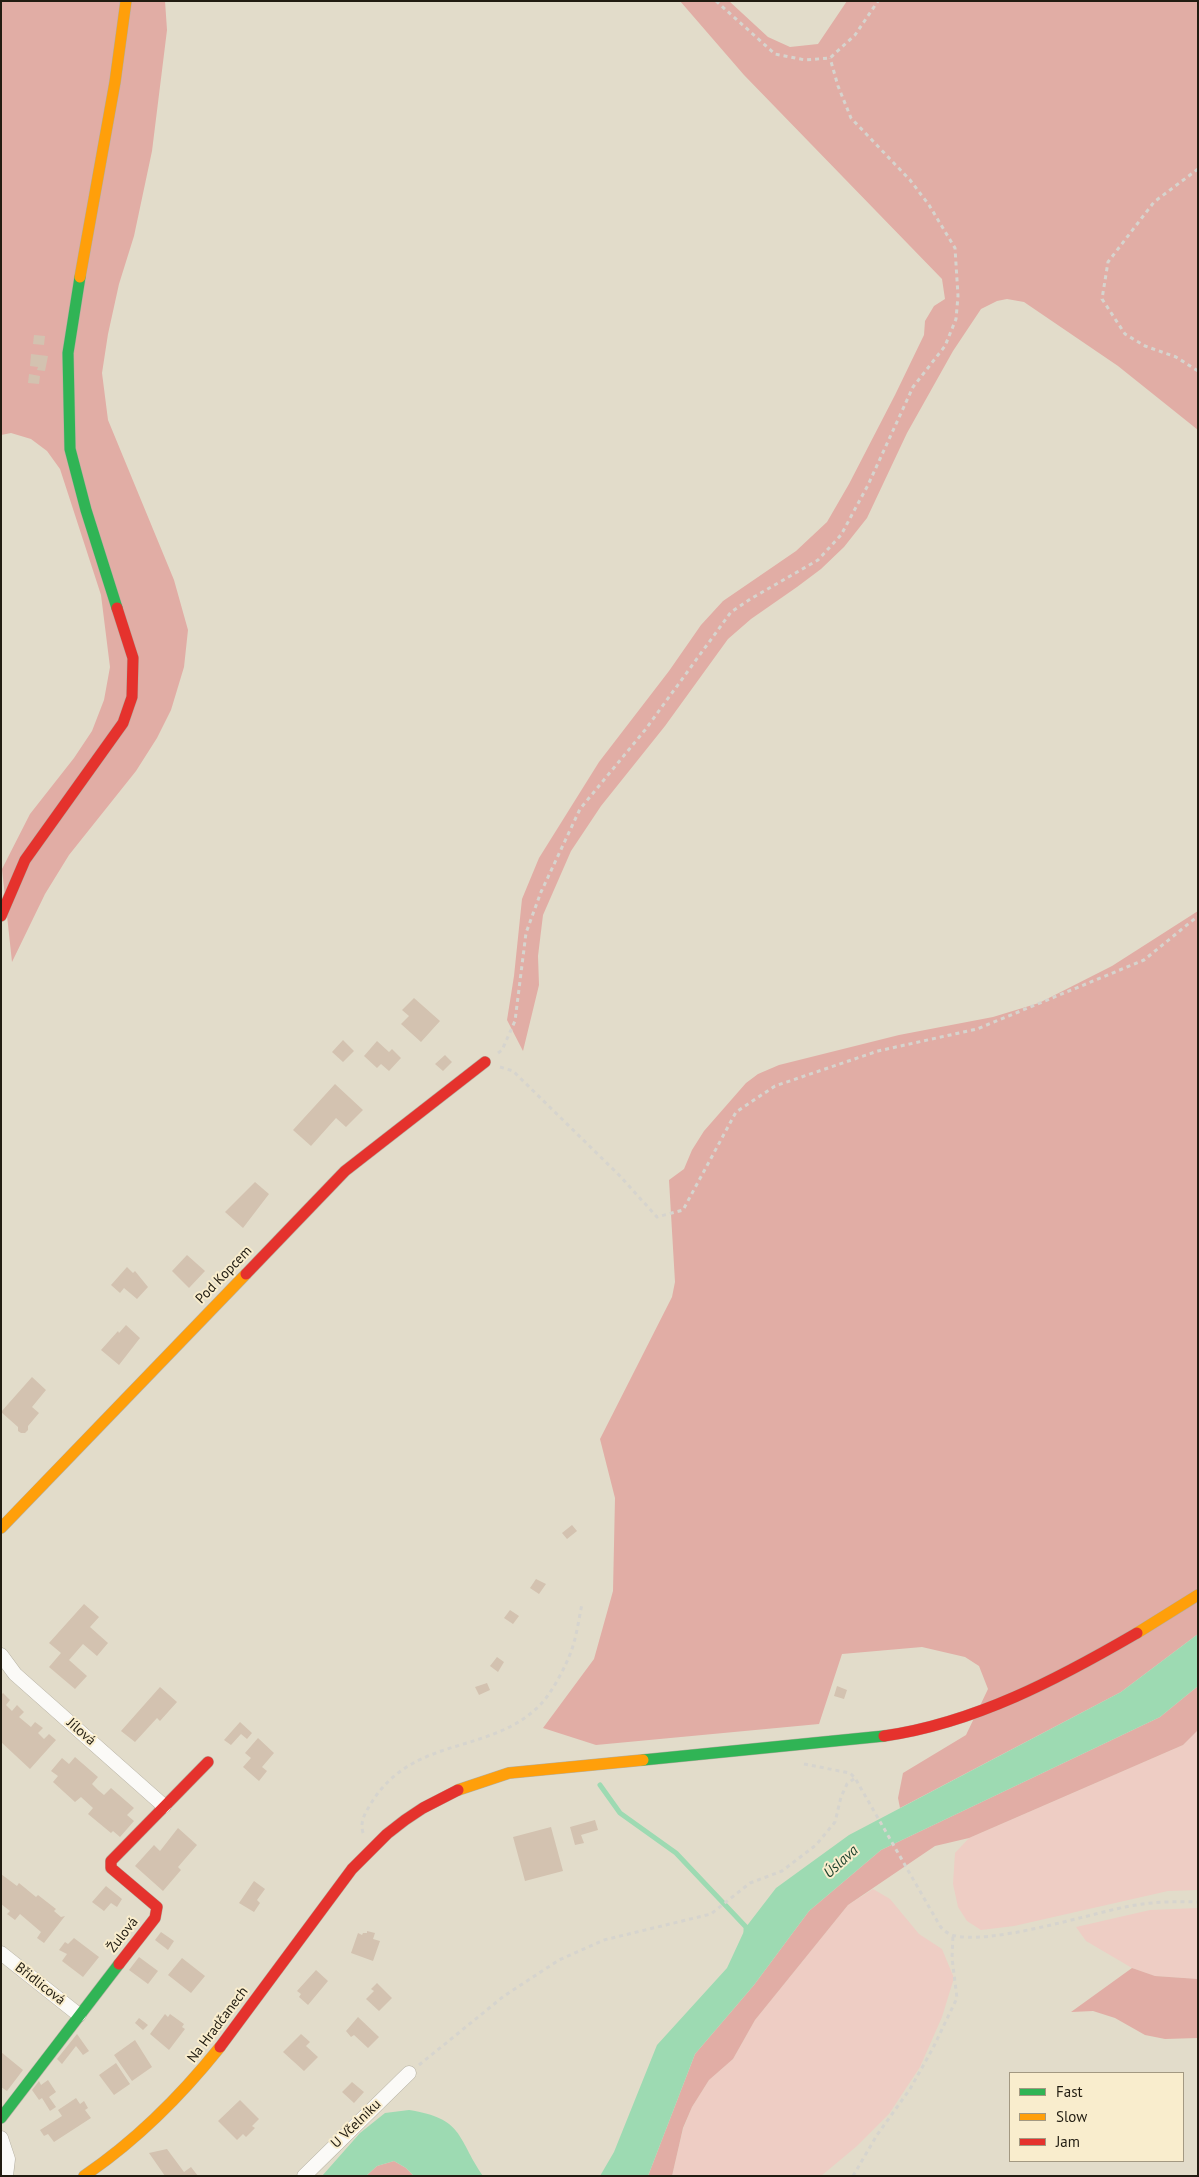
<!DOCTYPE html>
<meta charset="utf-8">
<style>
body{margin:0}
#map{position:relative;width:1199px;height:2177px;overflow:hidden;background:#e2dcca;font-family:"PT Sans",sans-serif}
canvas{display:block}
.frame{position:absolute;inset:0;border:2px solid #211c11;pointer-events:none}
.legend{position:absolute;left:1009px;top:2072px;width:175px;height:90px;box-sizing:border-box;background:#f9edcd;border:1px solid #a39982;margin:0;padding:6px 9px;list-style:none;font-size:15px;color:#211c11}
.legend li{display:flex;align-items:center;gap:10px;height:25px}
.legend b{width:25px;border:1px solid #a39982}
</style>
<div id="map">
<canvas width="1199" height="2177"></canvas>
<div class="frame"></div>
<ul class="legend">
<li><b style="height:6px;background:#30b455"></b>Fast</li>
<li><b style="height:6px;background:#ff9f0a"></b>Slow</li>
<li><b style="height:6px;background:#e5322d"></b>Jam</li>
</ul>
</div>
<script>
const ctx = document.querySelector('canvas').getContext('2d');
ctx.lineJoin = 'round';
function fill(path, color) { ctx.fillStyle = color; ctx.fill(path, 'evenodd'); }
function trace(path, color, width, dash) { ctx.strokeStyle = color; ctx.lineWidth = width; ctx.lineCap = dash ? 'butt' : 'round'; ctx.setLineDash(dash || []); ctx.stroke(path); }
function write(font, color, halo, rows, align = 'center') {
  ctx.font = font + ' "PT Sans",sans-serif'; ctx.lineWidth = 4; ctx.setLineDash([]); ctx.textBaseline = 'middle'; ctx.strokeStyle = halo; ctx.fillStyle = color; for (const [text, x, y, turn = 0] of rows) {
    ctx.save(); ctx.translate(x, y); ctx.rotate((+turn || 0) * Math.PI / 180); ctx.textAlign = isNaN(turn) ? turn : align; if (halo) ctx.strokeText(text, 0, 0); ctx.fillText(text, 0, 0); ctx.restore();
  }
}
const green = new Path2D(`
 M1198,1730V1890L1168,1891L1014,1926L981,1930L967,1921L958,1907L953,1884L955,1853L969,1838L1183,1745Z
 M873,1889L890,1899L919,1934L942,1949L954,1978L942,2017L920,2067L889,2114L857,2146L821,2176H672L683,2129L692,2107L709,2080L733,2059L755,2020L848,1905Z
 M1198,1908V1979L1155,1976L1132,1968L1086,1941L1076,1927L1150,1910Z`);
const forest = new Path2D(`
 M1,1H165L167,30L152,151L134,236L119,284L108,334L102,373L108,420L174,580L188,630L184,667L171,710L157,738L136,771L69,855L45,894L12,962L2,869L30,814L74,758L92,731L104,700L110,667L101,595L60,469L47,451L31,439L11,433L1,435Z
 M680,1H729L768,37L790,47L818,44L847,1H1198V430L1118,366L1024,302L1007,299L997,301L981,309L953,351L907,433L867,518L844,547L821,569L797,587L751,619L728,639L665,726L601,806L571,851L543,915L538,956L539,985L523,1051L507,1020L514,976L522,899L539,858L599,762L669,671L701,625L723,601L796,551L827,522L849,484L895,395L924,335L925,321L934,306L945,299L942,279L744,75Z
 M1198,911V1634L1121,1692L900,1808L898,1798L903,1773L966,1735L988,1689L979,1666L965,1657L922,1647L842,1654L819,1724L596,1745L543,1728L594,1659L613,1591L615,1498L600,1439L672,1297L675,1282L669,1180L684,1169L692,1150L704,1131L746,1083L758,1074L779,1065L899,1035L993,1017L1039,1003L1112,966Z
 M1198,1686V1730L1183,1745L969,1838L935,1846L848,1905L755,2020L733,2059L709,2080L692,2107L683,2128L672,2176H648L695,2054L754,1985L809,1911L881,1850L1160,1717Z
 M1132,1968L1155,1976L1198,1979V2038L1165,2039L1145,2035L1115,2018L1093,2011L1071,2012Z
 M394,2161L406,2168L414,2176H366L377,2166Z`);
const water = new Path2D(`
 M1198,1634V1686L1160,1717L881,1850L809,1911L754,1985L695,2054L648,2176H600L614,2152L657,2045L727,1968L746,1927L776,1888L849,1835L1121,1692Z
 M409,2110C464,2119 456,2136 483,2176H414L406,2168L394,2161L377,2166L366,2176H322L360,2133L385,2113Z`);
const stream = new Path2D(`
 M600,1785L620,1813L676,1853L746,1927V1932`);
const building = new Path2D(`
 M34,335L45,336L44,345L33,344Z
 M31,354L48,356L45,371L37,370L38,367L30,366Z
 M29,374L40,376L39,384L28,383Z
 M414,998L440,1021L421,1042L401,1024L409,1016L402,1010Z
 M343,1040L354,1051L343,1062L332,1052Z
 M377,1041L389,1052L392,1049L401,1058L389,1071L381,1064L377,1068L364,1056Z
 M445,1055L452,1062L443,1071L435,1064Z
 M335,1084L363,1110L346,1127L336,1118L311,1146L293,1130Z
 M255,1182L269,1194L243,1228L225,1212Z
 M187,1255L205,1271L189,1288L172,1271Z
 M127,1267L133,1273L135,1271L148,1287L137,1299L124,1288L120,1293L111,1285Z
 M126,1325L140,1338L119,1365L101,1350L118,1331L119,1333Z
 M32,1377L46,1390L32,1407L39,1413L28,1426V1430L25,1433H21L18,1431V1427L1,1412Z
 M572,1525L577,1531L567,1539L562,1533Z
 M536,1579L546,1584L539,1594L530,1588Z
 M84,1604L99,1617L90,1627L108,1643L97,1656L83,1644L69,1660L87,1676L75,1689L49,1667L61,1653L49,1643Z
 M510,1610L519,1616L513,1624L504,1618Z
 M497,1657L504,1662L498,1672L490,1666Z
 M487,1683L490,1690L479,1695L475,1687Z
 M837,1686L847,1690L844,1699L834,1696Z
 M160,1687L177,1702L160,1721L157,1718L135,1742L121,1731Z
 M3,1693L10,1700L6,1705L12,1711L17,1705L24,1712L19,1717L31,1727L35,1722L43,1728L38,1733L44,1739L49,1734L56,1740L30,1769L1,1742V1695Z
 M240,1722L252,1733L247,1739L241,1734L231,1745L224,1740Z
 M258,1738L274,1753L262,1767L267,1771L259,1781L243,1767L251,1758L245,1753Z
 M75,1757L98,1777L92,1784L98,1790L104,1795L111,1788L134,1808L127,1815L134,1821L120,1837L113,1831L111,1833L88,1814L93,1808L81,1797L75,1802L53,1782L58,1776L51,1771L62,1758L69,1764Z
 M595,1820L598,1830L581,1835L584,1843L575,1845L570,1827Z
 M551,1827L563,1871L525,1881L513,1837Z
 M178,1828L197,1845L178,1867L181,1870L163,1891L135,1866L154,1845L160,1851Z
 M1,1874L17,1886L19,1883L36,1897L38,1895L56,1909L54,1911L61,1917L65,1916L44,1943L37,1938L41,1932L20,1914L15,1920L7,1914L10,1911L1,1904Z
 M254,1881L265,1889L257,1900L260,1903L254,1912L239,1903Z
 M106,1886L122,1899L117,1907L111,1903L104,1911L92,1902Z
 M367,1931L375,1933L373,1939L380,1941L373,1961L351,1953L358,1933L362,1935L363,1933H367Z
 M161,1932L174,1941L168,1950L155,1940Z
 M74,1938L99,1957L83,1977L62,1961L67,1954L59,1950L65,1942L68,1944Z
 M139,1957L158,1971L148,1984L129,1970Z
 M182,1958L205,1976L191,1993L168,1975Z
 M316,1970L328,1981L308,2005L299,1997L301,1994L297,1991Z
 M377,1983L392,1998L379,2011L366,1999L374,1991L371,1989Z
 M165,2014L168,2017L170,2014L184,2024L182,2027L185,2029L169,2050L150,2034Z
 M358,2017L379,2037L368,2048L354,2035L351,2037L346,2031Z
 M139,2018L148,2025L143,2030L135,2023Z
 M77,2034L89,2051L83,2055L76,2046L62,2064L57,2059Z
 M301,2034L310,2042L306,2046L318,2057L304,2071L283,2052Z
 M135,2040L152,2067L132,2081L114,2055Z
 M1,2052L23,2070L7,2091L1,2087Z
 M116,2063L130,2084L114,2095L99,2075Z
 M48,2080L56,2092L49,2097L56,2107L50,2111L42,2098L39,2100L32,2090L39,2081L41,2085Z
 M352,2082L364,2092L354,2103L342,2092Z
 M76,2098L80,2104L84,2101L88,2108L85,2110L91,2118L54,2142L48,2134L44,2136L40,2130L62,2116L58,2110Z
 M240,2100L259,2119L252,2126L255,2128L246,2137L243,2134L237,2140L218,2121Z
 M167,2149L184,2172L191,2167L198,2176H165L149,2153Z`);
const path = new Path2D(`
 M716,1L775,54L805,60L830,58L855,35L878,1
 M1198,169L1154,202L1108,262L1102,299L1125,334L1145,346L1176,357L1198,371
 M498,1053L502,1050L515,1021L526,933L541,892L580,809L645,730L731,612L752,598L818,560L841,535L868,485L913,387L945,346L956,319L958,296L955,248L929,205L910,180L851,118L838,86L830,58
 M500,1067L513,1071L619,1175L657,1217L683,1210L736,1112L775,1086L878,1051L977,1029L1144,960L1198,916
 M804,1764L850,1773L855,1778L940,1926C943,1930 947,1933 952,1935C987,1946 1086,1915 1125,1907C1149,1902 1174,1901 1198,1902
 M363,1833C360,1822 364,1815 370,1805C412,1734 490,1756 540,1705C552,1693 567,1664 572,1649C577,1634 579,1618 582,1604
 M419,2065L504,1996L559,1960L604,1940L711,1914L750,1883L782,1871L816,1845L835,1822L841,1797L847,1784L855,1778
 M853,2176L877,2135L910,2089L933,2048L957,1998L952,1958L953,1935`);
const street = new Path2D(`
 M1,1655L15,1674L164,1806
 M1,1953L79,2015
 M1,2138L8,2159L6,2176
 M304,2176L409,2073`);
const fast = new Path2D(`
 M80,277L68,353L70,449L86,510L117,608
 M643,1760L884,1736
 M1,2118L119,1964`);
const slow = new Path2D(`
 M80,277L115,82L126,1
 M1,1528L246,1274
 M1137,1633L1198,1595
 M458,1790L509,1773L643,1760
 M84,2176C137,2140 180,2097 220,2047`);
const jam = new Path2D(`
 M1,916L25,860L123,723L132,697L133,658L117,608
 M246,1274L345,1171L485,1062
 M884,1736C975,1723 1058,1679 1137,1633
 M119,1964L155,1918L157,1907L111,1868V1861L208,1762
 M220,2047L352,1869L387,1834L405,1820L423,1808L458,1790`);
const streetNames = [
 ["Pod Kopcem",224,1275,-46],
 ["Jílová",81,1732,42],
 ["Žulová",123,1935,-52],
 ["Břidlicová",40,1984,38],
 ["Na Hradčanech",218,2025,-53],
 ["U Včelníku",356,2124,-44]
];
const waterNames = [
 ["Úslava",841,1862,-42]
];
fill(green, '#eecdc4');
fill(forest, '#e1ada5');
fill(water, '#9ddab2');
trace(stream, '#9ddab2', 5);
fill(building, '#d3c2b0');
trace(street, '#b3aea0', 15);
trace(fast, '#b3aea0', 12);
trace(slow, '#b3aea0', 12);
trace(jam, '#b3aea0', 12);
trace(path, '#d6d4ce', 3, [4, 4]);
trace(street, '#fbfaf7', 14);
trace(fast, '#30b455', 11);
trace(slow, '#ff9f0a', 11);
trace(jam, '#e5322d', 11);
write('14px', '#211c11', '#f9edcd', streetNames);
write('italic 15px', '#193f2b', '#f9edcd', waterNames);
</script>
